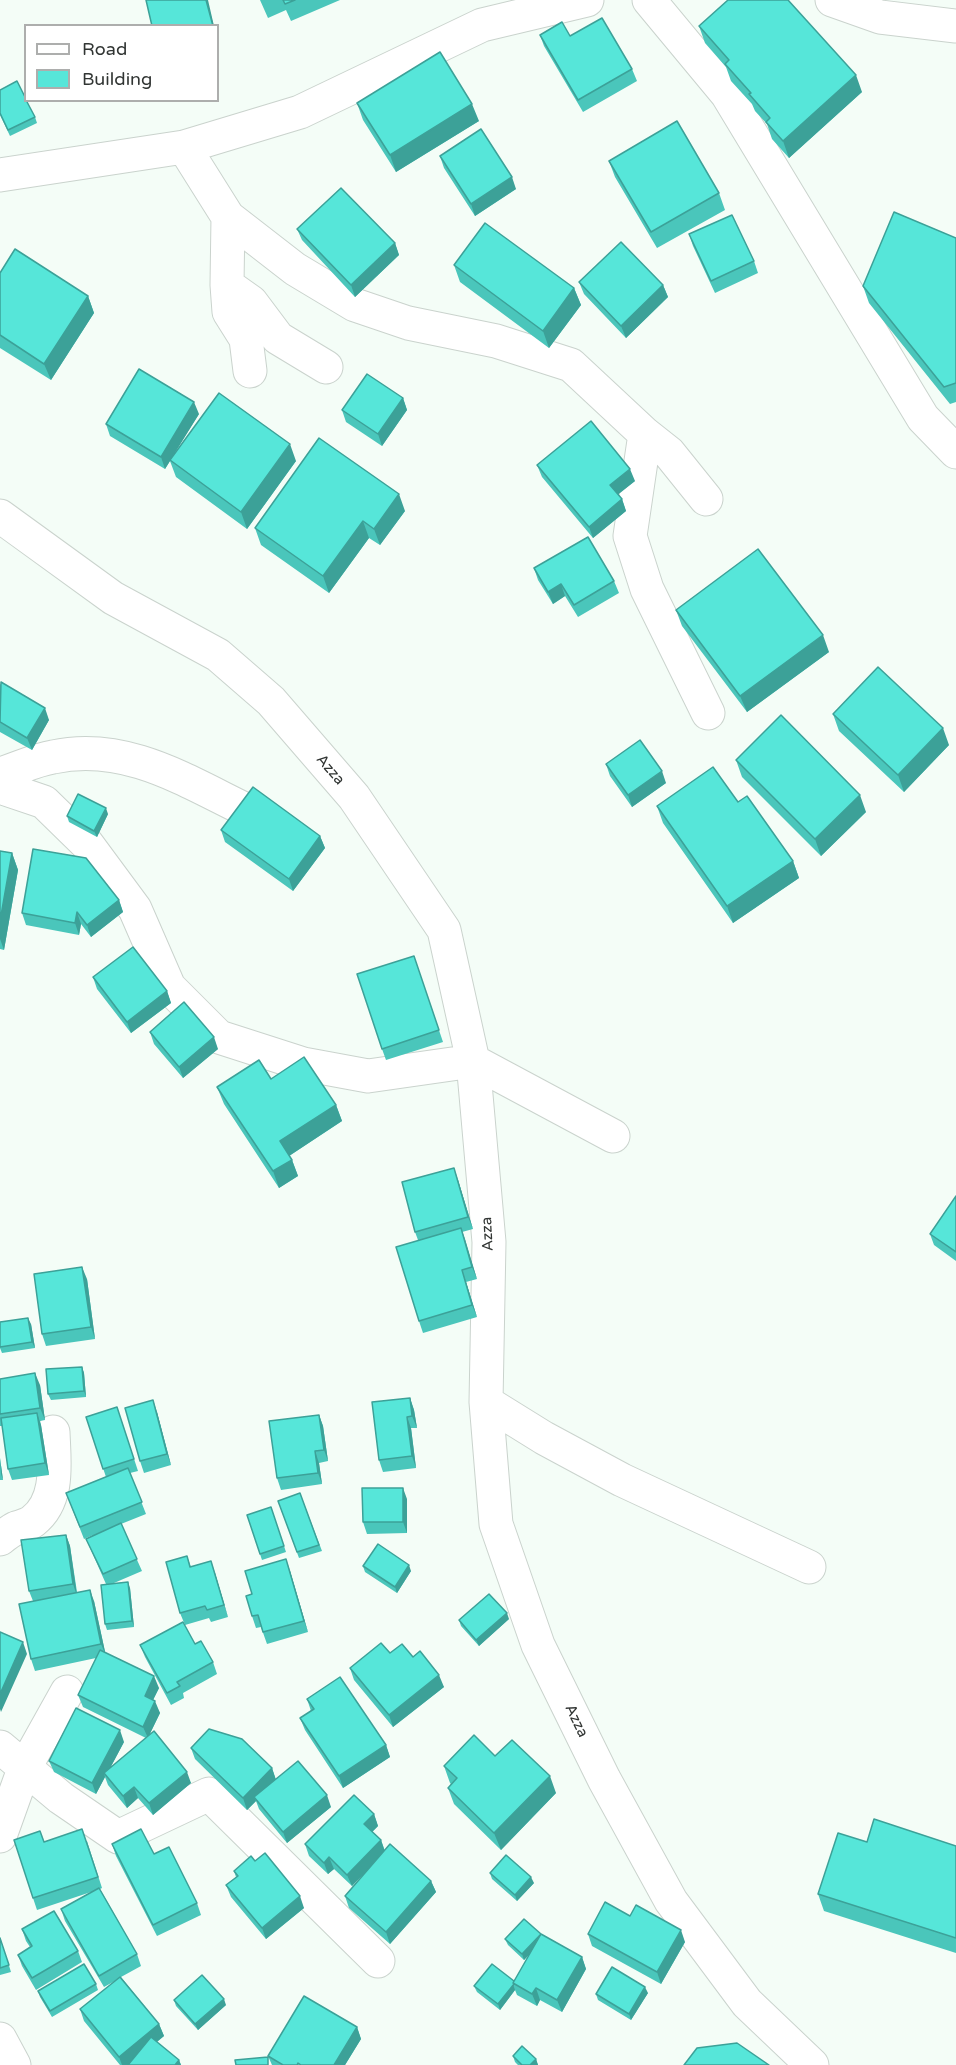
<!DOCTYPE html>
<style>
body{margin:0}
#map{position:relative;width:956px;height:2065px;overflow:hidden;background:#f4fdf7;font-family:"Varela Round",sans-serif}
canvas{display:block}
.legend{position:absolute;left:24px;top:24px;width:195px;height:78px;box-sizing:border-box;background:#fff;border:2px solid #adaead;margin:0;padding:8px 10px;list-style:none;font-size:18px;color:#313533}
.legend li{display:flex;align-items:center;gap:12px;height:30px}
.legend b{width:30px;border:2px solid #adaead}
</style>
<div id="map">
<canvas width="956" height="2065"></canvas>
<ul class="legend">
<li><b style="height:8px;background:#fff"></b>Road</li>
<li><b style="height:16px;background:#56e6d9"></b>Building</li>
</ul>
</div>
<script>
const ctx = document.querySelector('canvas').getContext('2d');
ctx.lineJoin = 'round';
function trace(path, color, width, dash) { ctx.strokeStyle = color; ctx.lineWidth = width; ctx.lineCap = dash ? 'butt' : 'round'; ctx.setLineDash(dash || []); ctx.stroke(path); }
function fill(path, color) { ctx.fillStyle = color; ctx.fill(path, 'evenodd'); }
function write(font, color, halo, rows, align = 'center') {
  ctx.font = font + ' "Varela Round",sans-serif'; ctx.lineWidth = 6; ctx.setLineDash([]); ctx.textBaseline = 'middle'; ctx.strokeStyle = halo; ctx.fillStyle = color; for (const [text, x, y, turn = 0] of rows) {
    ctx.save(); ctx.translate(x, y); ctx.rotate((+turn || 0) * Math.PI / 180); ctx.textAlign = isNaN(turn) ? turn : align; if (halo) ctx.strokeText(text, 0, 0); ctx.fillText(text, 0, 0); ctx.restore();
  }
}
const minor = new Path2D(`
 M649,0L727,94L923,418L956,452
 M832,0L880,17L956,26
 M184,147L228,217L295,269L355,305L408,323L496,341L571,365L645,434L669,453L706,499
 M0,175L184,147L300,112L482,25L587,0
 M228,217L227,285L229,312L246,339L250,371
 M227,285L251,302L278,338L326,367
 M645,434L630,536L647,589L708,713
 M0,516L113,598L218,655L271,701L354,797L444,930L473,1061L489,1242L486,1402L496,1524L538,1645L604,1779L671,1901L747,2003L812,2065
 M0,774C17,769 35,760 53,757C123,742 181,778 242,808
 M0,787L44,802L87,844L135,909L169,987L219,1037L303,1064L368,1076L473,1061L613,1136
 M486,1402L544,1438L622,1480L809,1567
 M0,1539C5,1535 10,1531 16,1528C22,1526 28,1525 33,1521C60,1500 54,1462 53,1432
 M0,1747L61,1798L118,1837L209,1794L378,1961
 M0,1836L24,1769L67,1692
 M0,2039L14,2065`);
const wall = new Path2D(`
 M260,0H340L291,21L286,10L268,18Z
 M699,26L862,92L789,158L772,139L767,124L755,111L752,104L731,81L726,67L705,43Z
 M540,35L570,36L632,69L637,81L583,112L544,46Z
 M0,90L35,117L37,123L10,136L0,115Z
 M357,103L479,121L396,172L363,120Z
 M440,156L516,189L475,216L444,168Z
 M609,161L719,193L725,210L657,248L615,177Z
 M297,229L395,243L399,255L355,297L302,240Z
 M689,234L754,261L758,273L715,293L693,246Z
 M956,238V402L950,404L869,303L863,286Z
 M454,265L574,288L581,305L549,348L460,282Z
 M0,273L88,296L94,313L51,380L0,348Z
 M579,282L663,285L668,297L626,338L584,294Z
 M403,398L407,410L382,446L346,422L342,410Z
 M199,414L171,458L296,461L247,529L176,477L170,461L165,469L110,436L106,424Z
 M537,465L635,481L618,494L622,499L626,511L593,538L542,477Z
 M405,511L380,545L369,538L329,593L261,545L255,528Z
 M534,568L614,581L619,593L578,617L565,596L553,604L538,580Z
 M676,610L829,652L747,712L682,626Z
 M0,684L49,720L32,750L0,732Z
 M833,714L949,745L904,792L839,731Z
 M736,760L866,812L821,856L742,777Z
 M606,764L666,783L632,807L610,776Z
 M738,802L793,861L799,878L733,923L663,823L657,806Z
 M108,814L97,837L69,822L67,816Z
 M221,830L320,836L325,848L293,891L225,842Z
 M0,851L12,853L18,870L4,950L0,949Z
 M119,900L123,912L91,937L81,924L79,935L26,925L22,913Z
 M414,956L443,1042L386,1060L382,1049Z
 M93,977L167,991L171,1003L131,1033L97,989Z
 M150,1032L218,1049L183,1078L154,1044Z
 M271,1079L336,1105L342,1121L289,1156L292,1160L298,1176L279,1188L224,1104L217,1087Z
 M458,1180L473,1229L462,1232L477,1279L466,1282L477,1317L423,1333L419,1321L418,1240L415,1232Z
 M956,1196V1261L934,1245L930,1234Z
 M87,1279L95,1339L46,1346L42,1334Z
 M0,1322L31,1324L35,1348L2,1353L0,1348Z
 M82,1367L84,1373L86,1397L51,1400L48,1394Z
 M0,1379L40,1385L45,1420L40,1421L41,1425L49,1475L12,1480L8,1469L2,1426H0Z
 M410,1398L414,1410L417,1428H411L416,1468L383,1472L379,1460Z
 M117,1407L138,1471L130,1473L146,1514L121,1524L142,1571L114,1583L130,1588L134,1627L107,1630L105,1624L106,1584L86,1539L93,1535L84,1539L66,1493L106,1477L86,1417Z
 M157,1412L171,1465L144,1473L140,1461Z
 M319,1415L323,1426L328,1461L319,1463L322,1484L281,1490L277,1478Z
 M0,1458L3,1480H0Z
 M300,1493L322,1551L299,1558L278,1501Z
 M407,1499V1533L367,1534L363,1522Z
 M271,1507L286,1552L262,1560L247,1515Z
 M66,1535L70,1546L77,1592L94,1601L105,1652L159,1688L153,1700L160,1713L149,1735L191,1783L153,1815L138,1798L127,1808L108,1785L105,1777L96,1794L54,1772L49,1761L124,1742L110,1768L146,1738L83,1707L78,1695L96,1658L35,1671L31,1659L33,1601L29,1591Z
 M187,1556L191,1567L215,1573L228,1617L211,1622L209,1618L185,1625L180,1613Z
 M363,1566L411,1571L397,1593L365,1572Z
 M290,1571L308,1632L267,1644L261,1627L256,1628L252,1616V1594Z
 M509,1619L479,1646L461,1626L459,1620Z
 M195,1644L213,1662L217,1674L183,1693L184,1698L171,1705L145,1657L140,1645Z
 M390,1653L413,1657L444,1687L393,1727L354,1680L350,1668Z
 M307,1699L386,1745L390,1757L343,1788L305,1730L300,1718L311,1711Z
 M191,1748L272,1768L276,1780L331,1807L287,1843L259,1809L256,1801L247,1810L195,1759Z
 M495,1756L556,1793L501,1850L454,1804L448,1788L451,1784L450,1783L444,1766Z
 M374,1814L378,1826L372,1832L381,1840L385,1851L431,1881L436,1892L390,1944L349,1908L345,1896L373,1864L352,1886L334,1869L328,1874L309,1856L305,1844Z
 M87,1841L102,1888L100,1889L137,1954L141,1966L121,1977L159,2024L164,2036L157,2042L179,2060L181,2065H120L84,2021L80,2009L115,1981L104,1987L65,1921L61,1909L91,1892L37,1910L33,1898L44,1842Z
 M867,1842L956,1846V1953L824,1911L818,1894Z
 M112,1844L154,1854L197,1903L201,1915L157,1936L116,1856Z
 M255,1861L304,1908L266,1939L231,1897L226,1885L236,1877L234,1871Z
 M490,1873L534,1883L517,1901L492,1879Z
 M630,1916L685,1942L661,1984L592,1946L588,1934Z
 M22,1929L78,1951L82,1962L36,1990L22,1966L18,1955L30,1947L26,1941Z
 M541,1934L582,1957L586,1969L562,2012L540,2000L537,2006L517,1995L515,1990L500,2010L477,1992L474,1986L514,1981L529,1955L524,1960L508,1945L505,1939Z
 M0,1937L11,1972L0,1975Z
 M96,1984L98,1990L52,2017L40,1997L38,1991Z
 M648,1993L631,2020L598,2000L596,1994Z
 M174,2000L226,2005L198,2030L176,2006Z
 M357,2027L361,2039L345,2065H272L268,2056Z
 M513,2056L536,2059L538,2065H518L515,2062Z`);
const shadedWall = new Path2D(`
 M206,0H208L214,26H213Z
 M856,75L862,92L789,158L783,141Z
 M472,104L479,121L396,172L390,155Z
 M512,177L516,189L475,216L471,204Z
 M395,243L399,255L355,297L351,285Z
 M663,285L668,297L626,338L621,326Z
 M574,288L581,305L549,348L543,331Z
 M88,296L94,313L51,380L44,364Z
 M403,398L407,410L382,446L378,434Z
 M194,402L199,414L165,469L161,457Z
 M290,444L296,461L247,529L241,512Z
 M630,469L635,481L615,497L610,485Z
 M399,494L405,511L380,545L374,529Z
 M622,499L626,511L593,538L589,527Z
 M363,521L369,538L329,593L323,576Z
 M561,584L565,596L553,604L548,592Z
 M823,635L829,652L747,712L740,696Z
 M45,708L49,720L32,750L27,738Z
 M943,728L949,745L904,792L898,775Z
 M662,771L666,783L632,807L628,795Z
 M860,795L866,812L821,856L815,839Z
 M106,808L108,814L97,837L94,831Z
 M320,836L325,848L293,891L289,879Z
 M12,853L18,870L4,950L0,939V921Z
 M793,861L799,878L733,923L727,906Z
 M119,900L123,912L91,937L87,925Z
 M77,912L81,924L79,935L75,923Z
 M167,991L171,1003L131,1033L127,1022Z
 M214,1037L218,1049L183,1078L179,1067Z
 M336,1105L342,1121L286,1158L280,1141Z
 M292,1160L298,1176L279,1188L273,1171Z
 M454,1168L458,1180L473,1229L468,1217Z
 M461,1228L465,1239L477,1279L472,1267Z
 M82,1267L87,1279L95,1339L91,1327Z
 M462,1270L466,1282L477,1317L472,1305Z
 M28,1318L31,1324L35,1348L32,1342Z
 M82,1367L84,1373L86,1397L84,1391Z
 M35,1373L40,1385L45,1420L40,1408Z
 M410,1398L414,1410L417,1428L412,1416Z
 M153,1400L157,1412L171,1465L167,1454Z
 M37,1413L41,1425L49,1475L45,1463Z
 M319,1415L323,1426L328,1461L324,1450Z
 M407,1417L411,1428L416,1468L412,1456Z
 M315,1451L319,1463L322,1484L318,1473Z
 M0,1458L3,1480L1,1474Z
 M403,1488L407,1499V1533L403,1522Z
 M66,1535L70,1546L77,1596L73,1584Z
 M286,1559L290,1571L308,1632L304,1621Z
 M211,1561L215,1573L228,1617L224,1605Z
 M409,1565L411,1571L397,1593L395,1587Z
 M128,1582L130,1588L134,1627L132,1621Z
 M90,1590L94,1601L106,1656L101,1644Z
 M507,1613L509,1619L479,1646L476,1640Z
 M23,1642L27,1654L1,1712L0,1709V1694Z
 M439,1675L444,1687L393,1727L389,1715Z
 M154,1676L159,1688L149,1708L145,1696Z
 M155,1701L160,1713L148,1738L143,1727Z
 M120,1730L124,1742L106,1776L104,1773L105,1777L96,1794L92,1783Z
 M386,1745L390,1757L343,1788L339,1776Z
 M272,1768L276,1780L254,1797L256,1801L247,1810L243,1798Z
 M187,1772L191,1783L153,1815L149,1803Z
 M550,1776L556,1793L501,1850L494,1833Z
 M134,1787L138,1798L127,1808L123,1796Z
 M327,1795L331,1807L287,1843L283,1832Z
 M374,1814L378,1826L368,1836L364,1824Z
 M381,1840L385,1852L352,1886L347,1875Z
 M329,1857L334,1869L328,1874L324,1863Z
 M531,1877L534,1883L517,1901L515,1895Z
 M431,1881L436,1892L390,1944L386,1932Z
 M300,1896L304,1908L266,1939L262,1928Z
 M681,1930L685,1942L661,1984L657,1972Z
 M541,1934L543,1940L524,1960L522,1954Z
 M582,1957L586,1969L562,2012L557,2000Z
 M513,1984L515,1990L500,2010L498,2004Z
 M645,1987L648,1993L631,2020L629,2014Z
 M536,1988L540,2000L537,2006L532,1994Z
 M224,1999L226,2005L198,2030L195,2024Z
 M159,2024L164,2036L128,2065H122L119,2057Z
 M357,2027L361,2039L345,2065H334Z
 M536,2059L538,2065H530Z
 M179,2060L181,2065H175Z`);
const building = new Path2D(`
 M146,0H206L213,26H152Z
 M283,0H295L285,4Z
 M728,0H788L856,75L783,141L766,122L770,118L749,94L751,93L725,64L729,60L699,26Z
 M602,18L632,69L578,100L540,35L562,22L570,36Z
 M440,52L472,104L390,155L357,103Z
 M17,81L26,99V100L35,117L8,130L0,113V90Z
 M677,121L719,193L651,232L609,161Z
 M481,129L512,177L471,204L440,156Z
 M341,188L395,243L351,285L297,229Z
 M894,212L956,238V383L944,387L863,286Z
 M732,215L754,261L711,281L689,234Z
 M485,223L574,288L543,331L454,265Z
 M621,242L663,285L621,326L579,282Z
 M15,249L88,296L44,364L0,335V273Z
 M139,369L194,402L161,457L106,424Z
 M367,374L403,398L378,434L342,410Z
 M219,393L290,444L241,512L170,460Z
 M591,421L630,469L610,485L622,499L589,527L537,465Z
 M319,438L399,494L374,529L363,521L323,576L255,528Z
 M588,537L614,581L574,605L561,584L548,592L534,568Z
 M758,549L823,635L740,696L676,610Z
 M878,667L943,728L898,775L833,714Z
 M1,682L45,708L27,738L0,722Z
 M781,715L860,795L815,839L736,760Z
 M640,740L662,771L628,795L606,764Z
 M713,767L738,802L747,796L793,861L727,906L657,806Z
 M253,787L320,836L289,879L221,830Z
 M78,794L106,808L94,831L67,816Z
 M33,849L86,858L119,900L87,925L77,912L75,923L22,913Z
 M0,851L12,853L0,921Z
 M133,947L167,991L127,1022L93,977Z
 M414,956L439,1030L382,1049L357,974Z
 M184,1002L214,1037L179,1067L150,1032Z
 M304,1057L336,1105L280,1141L292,1160L273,1171L217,1087L259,1060L271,1079Z
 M454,1168L468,1217L415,1232L402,1182Z
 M956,1196V1252L930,1234Z
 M461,1228L472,1267L462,1270L472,1305L419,1321L396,1247Z
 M82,1267L91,1327L42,1334L34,1274Z
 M28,1318L32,1342L0,1347V1322Z
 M82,1367L84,1391L48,1394L46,1369Z
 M35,1373L40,1408L0,1414V1379Z
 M410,1398L412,1416L407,1417L412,1456L379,1460L372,1402Z
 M153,1400L167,1454L140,1461L125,1408Z
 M117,1407L134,1459L103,1469L86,1417Z
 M37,1413L45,1463L8,1469L1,1418Z
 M319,1415L324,1450L315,1451L318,1473L277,1478L269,1421Z
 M128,1468L142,1502L80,1527L66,1493Z
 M362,1488H403V1522H363Z
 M300,1493L319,1545L297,1552L278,1501Z
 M271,1507L284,1546L260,1554L247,1515Z
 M121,1523L137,1559L103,1574L86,1539Z
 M66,1535L73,1584L29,1591L21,1540Z
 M378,1544L409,1565L395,1587L363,1566Z
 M187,1556L190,1567L211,1561L224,1605L207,1610L205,1606L180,1613L166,1562Z
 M286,1559L304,1621L263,1632L258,1615L252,1616L246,1596L252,1594L245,1571Z
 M128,1582L132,1621L105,1624L101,1585Z
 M90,1590L101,1644L31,1659L19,1604Z
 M489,1594L507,1613L476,1640L459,1620Z
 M183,1622L195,1644L201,1641L213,1662L177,1682L180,1686L167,1693L140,1645Z
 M0,1632L23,1642L0,1694Z
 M381,1643L390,1653L402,1644L413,1657L420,1651L439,1675L389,1715L350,1668Z
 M100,1650L154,1676L145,1696L155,1701L143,1727L78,1695Z
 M340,1677L386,1745L339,1776L300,1718L314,1709L307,1699Z
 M76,1708L120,1730L92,1783L49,1761Z
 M209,1729L242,1739L272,1768L243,1798L191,1748Z
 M154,1731L187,1772L149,1803L134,1787L123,1796L104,1773Z
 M474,1735L495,1756L512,1740L550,1776L494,1833L448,1788L457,1778L444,1766Z
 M298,1761L327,1795L283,1832L254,1797Z
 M354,1795L374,1814L364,1824L381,1840L347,1875L329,1857L324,1863L305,1844Z
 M874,1819L956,1846V1938L818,1894L838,1833L867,1842Z
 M82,1829L98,1877L33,1898L14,1840L40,1831L44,1842Z
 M141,1829L154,1854L169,1847L197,1903L153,1925L112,1844Z
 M390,1844L431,1881L386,1932L345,1896Z
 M265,1853L300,1896L262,1928L226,1885L238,1876L234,1871L251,1856L255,1861Z
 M506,1855L531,1877L515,1895L490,1873Z
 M99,1888L137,1954L99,1976L61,1909Z
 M605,1902L630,1916L636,1905L681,1930L657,1972L588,1934Z
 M54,1911L78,1951L32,1978L18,1955L32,1946L22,1929Z
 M524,1919L541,1934L522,1954L505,1939Z
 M541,1934L582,1957L557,2000L536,1988L532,1994L513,1983Z
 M0,1938L9,1965L0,1968Z
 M84,1964L96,1984L50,2011L38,1991Z
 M492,1964L514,1981L513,1983L514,1984L498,2004L474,1986Z
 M612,1967L645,1987L629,2014L596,1994Z
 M202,1975L224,1999L195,2024L174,2000Z
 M120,1977L159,2024L119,2057L80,2009Z
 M304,1996L357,2027L334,2065H301L298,2063L297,2065H283L268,2056Z
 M151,2037L179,2060L175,2065H128Z
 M737,2043L769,2065H684L697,2048Z
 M522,2046L536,2059L530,2065H522L513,2056Z
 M268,2057V2065H236L235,2060Z`);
const streetNames = [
 ["Azza",330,770,49],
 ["Azza",488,1234,-93],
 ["Azza",576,1721,64]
];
trace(minor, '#cad3cd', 35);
trace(minor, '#fff', 33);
fill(wall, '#4ac6bb');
fill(shadedWall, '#3ca198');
fill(building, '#56e6d9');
trace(building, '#3ca198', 1.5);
write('15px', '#313533', '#fff', streetNames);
</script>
